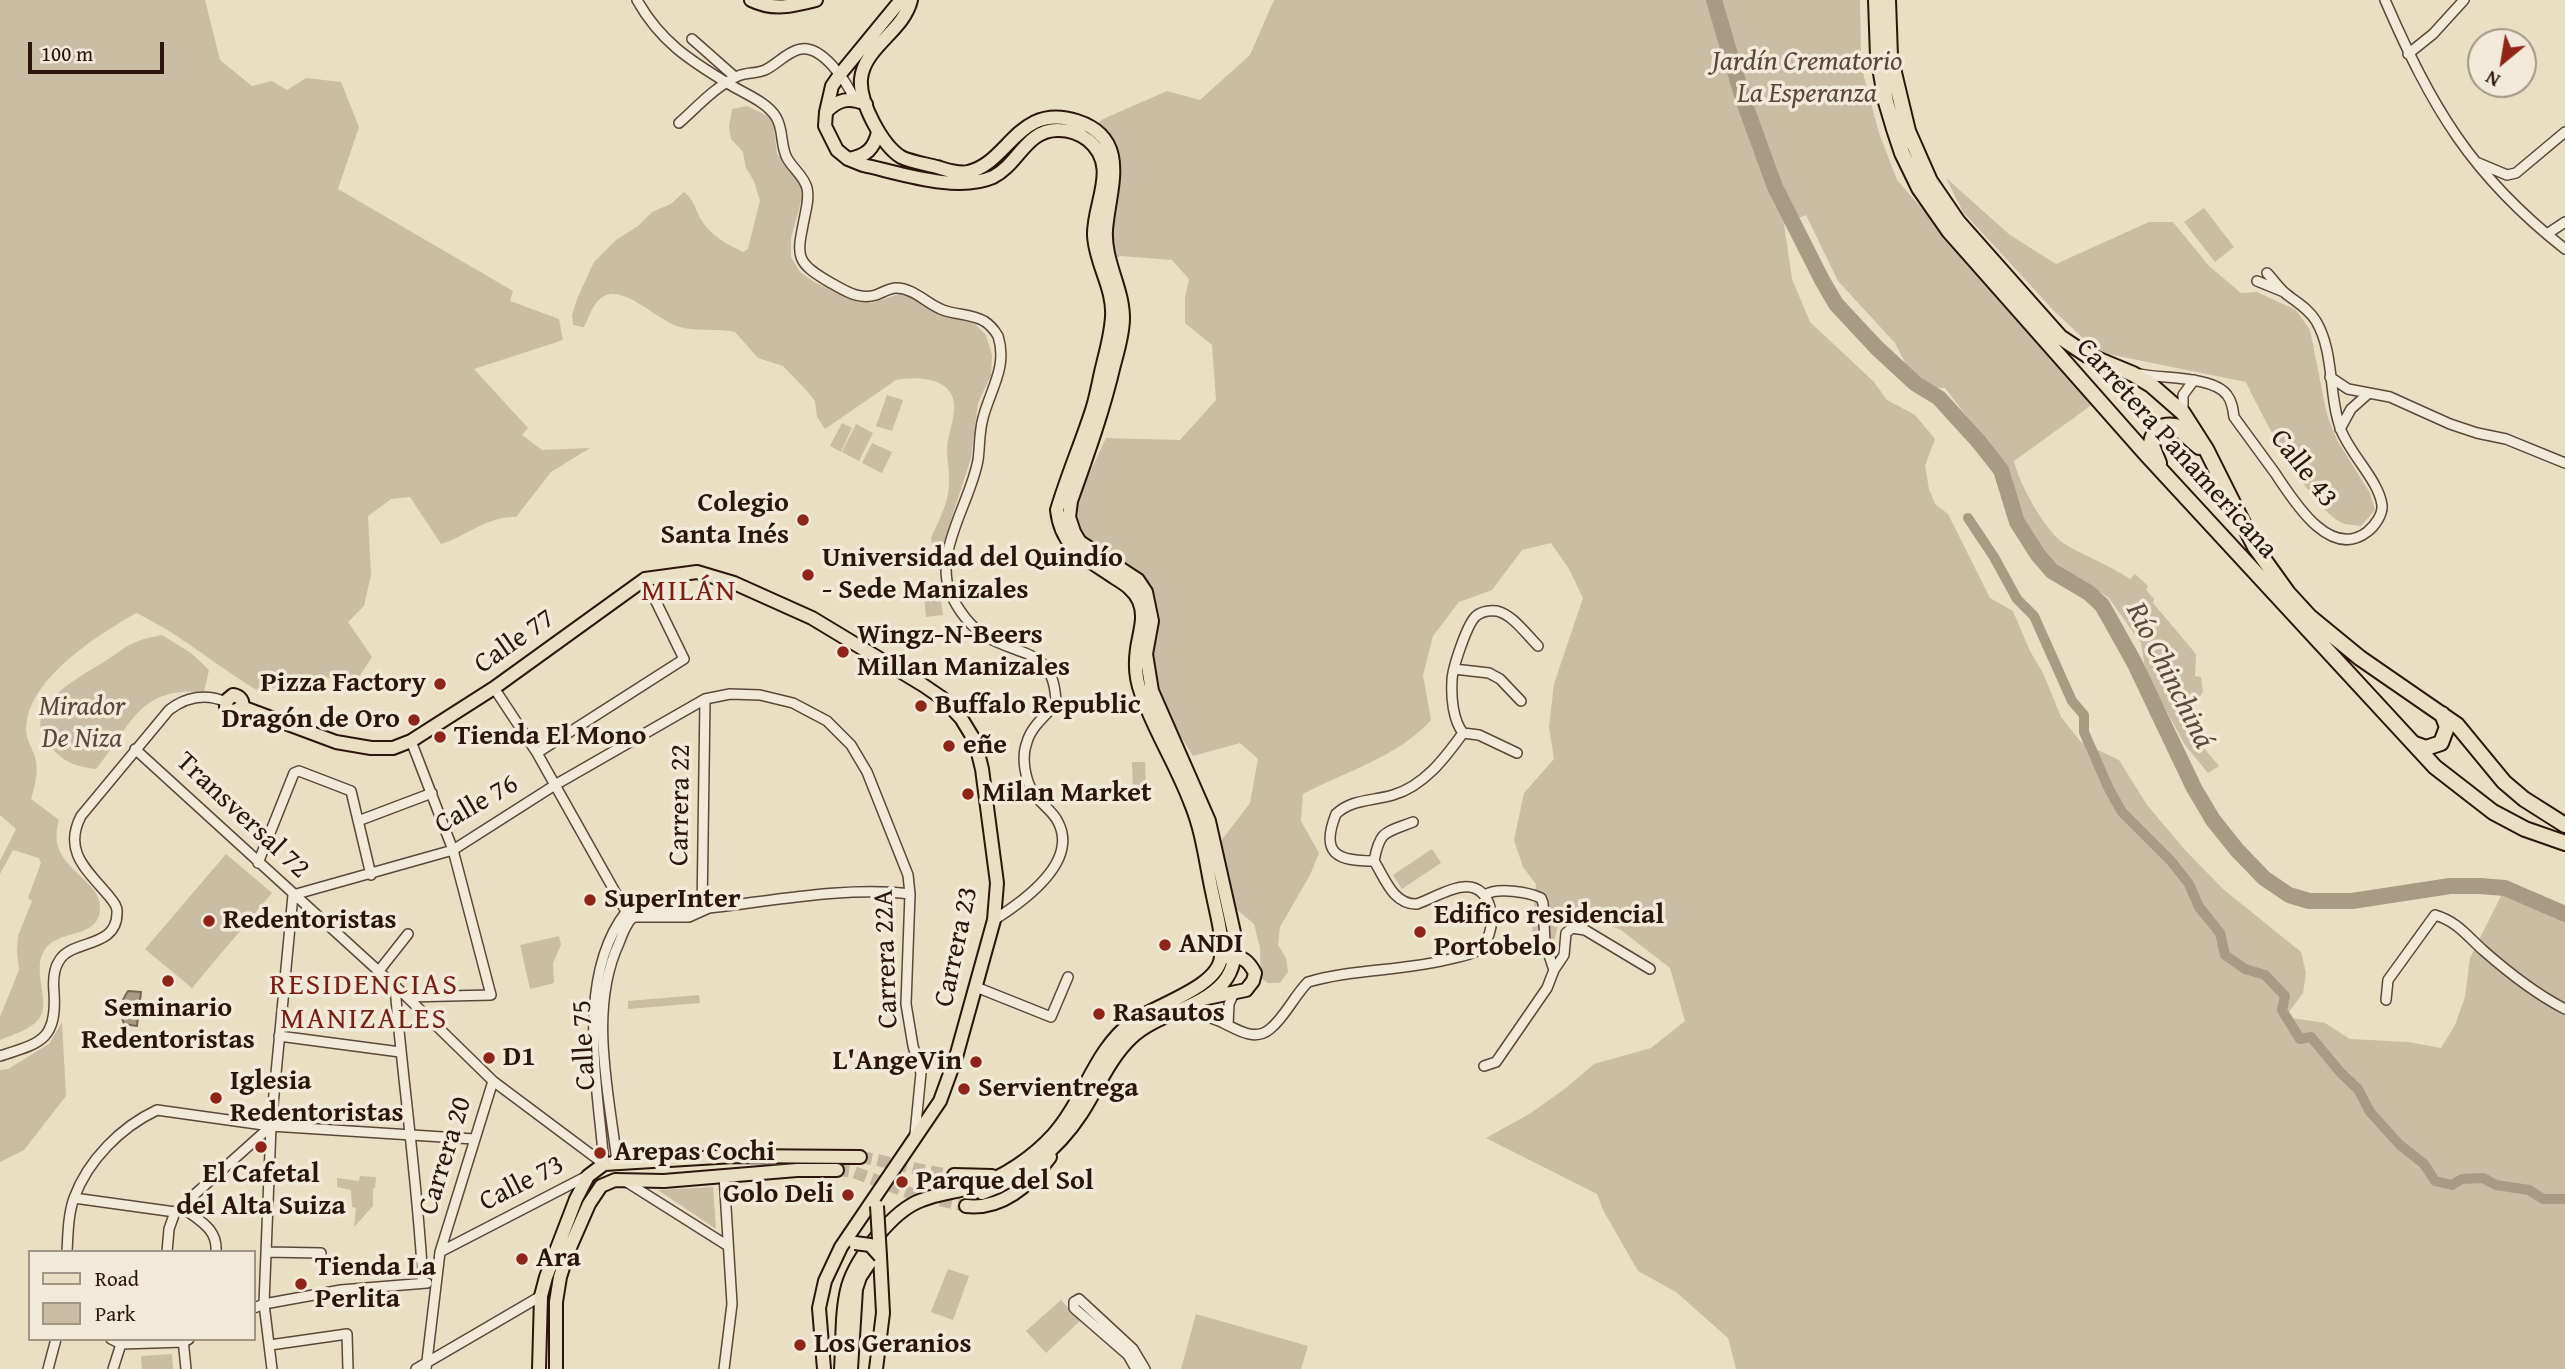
<!DOCTYPE html>
<meta charset="utf-8">
<style>
body{margin:0}
#map{position:relative;width:2565px;height:1369px;overflow:hidden;background:#e9dfc3;font-family:"Gentium Book Plus",serif}
canvas{display:block}
.legend{position:absolute;left:28px;top:1250px;width:228px;height:91px;box-sizing:border-box;background:#f1ead8;border:2px solid #a19586;margin:0;padding:9px 12px;list-style:none;font-size:21px;color:#2a160b}
.legend li{display:flex;align-items:center;gap:14px;height:35px}
.legend b{width:35px;border:2px solid #a19586}
.north{position:absolute;left:2467px;top:28px;width:70px;height:70px;box-sizing:border-box;background:#f1ead8;border:2px solid #a19586;border-radius:50%;rotate:210deg;font-size:19px;font-weight:700;line-height:28px;text-align:center;color:#2a160b}
.north::after{content:'';display:block;margin:auto;width:24px;height:32px;background:#8f2418;clip-path:polygon(50% 0,100% 100%,50% 72%,0 100%)}
.scale{position:absolute;left:28px;top:42px;width:136px;height:32px;box-sizing:border-box;border:4px solid #2a160b;border-top:0;padding-left:9px;font-size:21px;line-height:24px;white-space:nowrap;color:#2a160b;-webkit-text-stroke:5px #f1ead8;paint-order:stroke}
</style>
<div id="map">
<canvas width="2565" height="1369"></canvas>
<ul class="legend">
<li><b style="height:9px;background:#e9dfc3"></b>Road</li>
<li><b style="height:19px;background:#c9bda4"></b>Park</li>
</ul>
<div class="north">N</div>
<div class="scale">100 m</div>
</div>
<script>
const ctx = document.querySelector('canvas').getContext('2d');
ctx.lineJoin = 'round';
function fill(path, color) { ctx.fillStyle = color; ctx.fill(path, 'evenodd'); }
function trace(path, color, width, dash) { ctx.strokeStyle = color; ctx.lineWidth = width; ctx.lineCap = dash ? 'butt' : 'round'; ctx.setLineDash(dash || []); ctx.stroke(path); }
function write(font, color, halo, rows, align = 'center') {
  ctx.font = font + ' "Gentium Book Plus",serif'; ctx.lineWidth = 7; ctx.setLineDash([]); ctx.textBaseline = 'middle'; ctx.strokeStyle = halo; ctx.fillStyle = color; for (const [text, x, y, turn = 0] of rows) {
    ctx.save(); ctx.translate(x, y); ctx.rotate((+turn || 0) * Math.PI / 180); ctx.textAlign = isNaN(turn) ? turn : align; if (halo) ctx.strokeText(text, 0, 0); ctx.fillText(text, 0, 0); ctx.restore();
  }
}
const green = new Path2D(`
 M0,0H205L220,60L252,86L272,81L287,90L306,78L341,82L359,127L338,189L513,291L510,301L559,319L563,340L474,369L528,428L522,435L542,450L590,448L551,472L516,517C487,516 467,536 441,544L410,497L391,499L368,516L371,575L364,606L348,622L372,657L359,677L285,679L282,686L260,692C217,667 181,634 136,613C98,635 18,684 27,737C29,744 33,750 35,757C39,770 35,786 31,799L59,820C57,828 55,838 58,846C63,869 100,884 100,906C101,940 60,928 45,949C30,971 53,1004 38,1020C29,1030 12,1035 0,1040V1017L19,970L17,951L18,936L32,901L28,898L41,863L39,858L13,850L0,874V861L16,829L0,815Z
 M1274,0H1860L1861,57L1864,77L1879,133L1897,180L2093,404L2014,461C2019,484 2046,533 2066,545C2087,557 2109,565 2130,579L2135,574L2148,586L2146,590L2154,599L2153,603L2196,654L2195,676L2201,677L2203,692L2195,703L2197,715L2190,732L2219,766L2208,773L2185,745L2146,673L2141,643L2108,597L2054,564L2028,530L2006,468L1945,388H1933L1911,374L1895,343L1838,281L1806,215L1784,224L1792,279L1810,322L1874,382L1887,400L1915,415L1935,439L1925,466L1929,489L1935,504L1948,514L1990,598L2013,611L2030,651L2043,673L2061,717L2081,742L2119,760L2147,805L2186,851L2223,889L2301,952L2306,973L2303,993L2285,1017L2325,1023L2350,1039L2408,1042L2441,1048L2455,1025L2465,997L2470,958L2505,888L2565,914V1369H1736L1728,1338L1676,1292L1638,1271L1603,1210L1597,1194L1486,1138L1531,1113L1566,1088L1594,1064L1651,1048L1685,1021L1670,968L1621,930L1564,908C1559,915 1555,941 1552,952L1539,956L1532,935L1536,884L1523,867L1514,840L1524,793L1554,759L1549,727L1554,684L1583,598L1569,569L1551,543L1522,550L1492,590L1459,602L1433,636L1423,675L1431,720C1398,757 1346,771 1303,794L1301,821L1319,853L1310,875L1280,927L1278,945L1286,958L1288,972L1280,983H1268L1261,978L1260,948L1254,924L1229,903L1217,858L1221,841L1250,803L1258,759L1240,743L1193,756L1152,691V621L1092,551L1069,517L1106,438L1180,440L1216,400L1212,345L1185,323V298L1189,279L1172,260L1121,256L1110,261L1115,165L1092,128L1103,119L1167,91L1200,100L1250,55Z
 M747,106L770,117L774,128L777,154L796,175L801,186L802,198L791,238V257L800,272L814,282L851,298L872,303L899,294L910,297L936,314L973,322L986,335L992,355L991,375L978,403L971,458L941,551L932,545L931,538C938,522 948,504 949,486C950,473 947,461 947,448C948,434 955,419 954,404C952,377 916,376 896,380L825,429L817,417L815,401L808,392L783,366L758,358L735,332C717,328 698,332 680,327C657,322 618,276 597,302C591,309 588,319 584,327L573,325L572,315L577,299L594,262L616,240L638,226L652,212L671,204L684,192C696,202 694,208 702,221C711,236 727,244 743,252L748,249L760,201L754,181L746,168L743,152L731,139L729,127L732,109Z
 M1946,178L2010,235L2056,264L2149,222H2173L2209,266L2241,293L2257,292L2296,310L2310,330L2327,415L2337,440L2370,493L2375,510L2361,526C2356,525 2349,525 2345,524C2312,513 2261,414 2246,382L2098,352L2055,312L1963,212Z
 M2204,208L2234,247L2215,262L2184,222Z
 M887,395L903,400L892,431L876,426Z
 M842,423L852,428L841,452L830,446Z
 M856,424L873,433L859,461L842,452Z
 M872,443L892,452L882,473L862,463Z
 M939,584L943,615L926,617L923,586Z
 M162,635L191,653L209,670L204,692C138,686 132,725 96,769C73,766 61,761 47,742C21,706 80,677 104,662C115,655 125,646 136,642C144,638 154,637 162,635Z
 M1132,762H1145L1146,792L1133,793Z
 M1432,849L1441,863L1402,889L1393,875Z
 M226,854L272,893L192,988L145,949Z
 M559,936L561,945L553,963L554,983L530,989L520,945Z
 M699,995L700,1003L628,1009V1001Z
 M62,1022L66,1096L24,1150L0,1162V1070L8,1069L49,1044Z
 M360,1176L376,1177L375,1188H373V1206L354,1227L356,1208L352,1207L351,1190L337,1187V1178L359,1181Z
 M713,1187L716,1229L658,1190Z
 M948,1269L969,1276L953,1320L931,1312Z
 M1061,1300L1080,1321L1046,1353L1026,1331Z
 M1196,1314L1308,1346L1301,1369H1181Z
 M172,1354L173,1369H142L141,1356Z`);
const water = new Path2D(`
 M128,991L141,992L137,1026L124,1024C119,1011 120,1003 128,991Z`);
const canal = new Path2D(`
 M1968,518L1994,557L2017,599L2034,616L2072,701L2084,715V732L2109,789L2122,812L2171,861L2189,884L2199,907L2220,933L2225,955L2245,969L2265,975L2285,996L2282,1010L2300,1039L2311,1037L2341,1073L2358,1089L2370,1112L2400,1145L2424,1164L2435,1181L2452,1185L2462,1179L2483,1178L2496,1185L2529,1190L2543,1199H2565`);
const river = new Path2D(`
 M1714,0L1744,102L1775,187L1822,280L1836,304L1877,348L1916,384L1939,398L1979,442L2001,470L2017,522L2038,555L2052,571L2089,593L2102,605L2134,662L2194,788L2213,820L2237,850L2264,878L2289,895L2309,901H2352L2450,886H2480L2505,888L2565,914`);
const majorTunnel = new Path2D(`
 M860,1157C892,1162 922,1172 954,1175
 M837,1170L854,1172L915,1195L966,1206`);
const minor = new Path2D(`
 M637,0C660,41 689,60 729,84C745,94 767,102 776,117C784,130 780,145 787,158C793,169 804,176 807,188C809,197 807,206 805,215C797,256 793,261 831,283C846,291 858,300 876,295C882,293 889,288 896,288C914,288 927,304 943,310C957,315 971,314 984,321C989,324 995,331 998,336C1008,367 990,390 983,418C979,432 980,446 978,460C971,501 934,551 950,592C957,609 971,628 987,637C1022,657 1055,649 1056,704C1046,715 1031,727 1027,742C1021,757 1025,780 1034,794C1041,804 1053,811 1058,822C1079,862 1024,901 994,920
 M2385,0C2432,108 2471,175 2565,249
 M692,39L735,77
 M2408,54L2433,34L2464,0
 M679,123C697,107 716,86 738,76C747,72 756,74 765,70C776,65 785,54 797,50C821,41 847,83 855,100
 M2476,162L2507,175L2516,173L2565,132
 M2547,234L2565,222
 M2257,281L2284,292
 M2140,374C2162,379 2214,376 2227,395C2232,401 2233,409 2234,417C2248,436 2261,454 2275,473C2292,498 2329,561 2367,532C2375,526 2383,514 2382,505C2379,481 2350,454 2341,430C2328,396 2335,353 2316,321C2308,308 2296,302 2285,293C2278,287 2273,279 2267,273
 M2330,377L2348,389L2390,397L2450,424L2477,433L2506,439L2565,463
 M2183,413V395L2194,380
 M2340,429L2351,409L2369,393
 M1454,669L1489,673L1500,679L1521,701
 M494,688L537,753L628,915
 M135,749L407,997L493,1081L604,1164
 M537,753L684,659L645,579
 M1517,753L1479,735L1463,733C1453,720 1451,698 1452,681C1452,669 1467,624 1476,616C1482,611 1489,610 1497,611C1513,615 1526,634 1538,646
 M358,821L432,793
 M1374,861C1337,861 1320,854 1336,814C1352,799 1373,801 1393,795C1424,786 1445,758 1463,733
 M1374,861C1380,830 1385,833 1413,822
 M258,863L294,773L299,771L351,791L371,875
 M702,911L705,699
 M1554,970L1564,955L1566,933L1572,928L1585,930L1650,969
 M378,972L408,934
 M395,987C403,1085 418,1184 423,1283
 M976,987L1051,1017L1068,977
 M407,997L491,995L453,850L411,741
 M2386,1000L2388,980L2435,915C2458,922 2466,935 2484,951C2509,973 2536,994 2565,1009
 M1176,1014C1189,1015 1202,1015 1214,1019C1232,1025 1252,1044 1270,1029C1285,1017 1294,996 1308,982C1352,969 1401,971 1446,960C1456,957 1468,956 1477,951C1500,936 1496,883 1463,887C1449,888 1431,899 1417,904C1393,905 1385,878 1374,861
 M1228,1025L1229,1004L1234,993
 M279,1036L400,1052
 M0,1056C41,1043 57,1040 54,992C53,981 53,970 59,961C71,939 117,949 117,913C118,906 112,900 108,895C86,869 63,851 81,816L169,710C186,697 206,693 226,702
 M1484,1066L1496,1062L1547,988L1554,970L1545,943L1543,903L1541,898C1528,892 1497,887 1485,895
 M617,1162C609,1092 588,1010 619,943C622,935 625,926 631,919L635,917H689L709,908C772,901 847,886 910,894
 M604,1164C598,1086 575,978 626,912L634,909L701,911
 M724,1175L732,1304L724,1369
 M625,1181L728,1246
 M74,1198L175,1212
 M182,1207C198,1220 218,1228 216,1252
 M67,1252C68,1234 68,1215 74,1198C88,1160 121,1127 157,1110L271,1126L474,1139
 M167,1252L169,1229L175,1212L271,1126
 M266,1252L321,1253
 M440,1252L587,1176
 M1074,1302L1079,1299L1133,1349L1145,1369
 M1074,1302V1308L1128,1355L1136,1369
 M254,1308L264,1304L341,1290L427,1283
 M111,1339L121,1344L184,1342L189,1339
 M183,1339L186,1369
 M270,1345L347,1334L348,1369
 M48,1369L56,1339
 M113,1369L121,1344
 M272,1369L264,1304L271,1126L293,895L453,850L555,785L705,699L730,694L760,695L793,703L827,721L851,745L867,772L908,875L910,894L906,1004L913,1046L921,1073L915,1134
 M416,1369L541,1296
 M426,1369L440,1252L493,1081`);
const major = new Path2D(`
 M751,0C773,11 793,6 816,0
 M911,0C904,31 864,47 861,79C859,102 882,145 901,157C911,162 925,164 937,167C947,170 957,174 968,172C1009,163 1018,102 1077,121C1132,139 1109,189 1106,230C1104,261 1123,288 1123,318C1123,334 1118,350 1114,365C1103,412 1087,456 1071,501L1069,517L1074,532L1080,542L1138,580L1146,592L1152,621L1146,654L1152,691L1209,821L1235,937C1235,955 1235,969 1223,983C1199,1010 1157,1013 1131,1038C1109,1059 1098,1088 1081,1114C1058,1149 1022,1179 982,1193
 M826,112C838,99 849,97 866,104
 M849,159C866,156 874,149 878,132
 M242,707C244,701 240,696 233,695L227,700L226,707L232,712L242,707L336,742L371,748H393L411,741L494,688L645,579L697,572L734,583L812,618L923,685L942,698L961,718L975,741L982,769L997,883L994,920L956,1057L940,1101L841,1247L825,1281L819,1308L824,1369
 M1207,998L1246,990L1253,981L1255,973C1249,962 1243,955 1229,958
 M954,1175L992,1176
 M966,1206C1003,1210 1030,1185 1050,1157
 M539,1369L541,1296L546,1277L576,1199L588,1176L604,1164L734,1156L860,1157
 M556,1369V1302L560,1277L568,1252L589,1204L601,1186L615,1180L664,1181L797,1170H837
 M841,1369C843,1342 841,1312 848,1286C857,1257 893,1210 922,1200C939,1193 958,1192 975,1186C1003,1178 1034,1156 1053,1135C1084,1101 1094,1050 1132,1022C1155,1005 1220,987 1221,956C1223,935 1217,916 1213,896C1206,865 1203,833 1191,804C1177,766 1154,731 1141,693C1136,680 1135,663 1137,649C1139,633 1146,617 1139,601C1134,590 1125,584 1115,578C1086,558 1061,548 1057,510C1067,476 1081,444 1092,410C1097,395 1099,379 1103,364C1107,348 1111,333 1112,317C1114,288 1095,263 1094,235C1093,203 1120,166 1088,140C1080,134 1069,130 1059,130C1026,129 1019,164 993,177C957,193 900,173 863,165L848,159L837,150L825,126L826,112L832,86L841,73L901,0
 M851,1369L856,1289L860,1277L876,1253
 M876,1369L883,1313L880,1256`);
const highway = new Path2D(`
 M1876,0L1878,56L1886,102L1894,129L1902,153L1919,188L1949,231L2146,454L2435,767L2493,812L2525,829L2565,843
 M1888,0L1890,56L1908,131L1930,181L1958,222L2060,337L2087,355L2133,374L2151,385L2183,413L2206,449L2255,547L2288,593L2310,617L2360,658L2457,725L2504,782L2524,799L2565,825
 M2159,463L2151,443C2153,429 2162,424 2175,426L2199,447
 M2415,744L2426,748L2441,743L2447,727L2442,714`);
const majorBridge = new Path2D(`
 M877,1206L880,1256
 M855,1243L870,1245L880,1256`);
const markers = [
 [803,520,7,"#8f2418"],
 [808,575,7,"#8f2418"],
 [843,652,7,"#8f2418"],
 [440,684,7,"#8f2418"],
 [921,706,7,"#8f2418"],
 [414,720,7,"#8f2418"],
 [440,737,7,"#8f2418"],
 [949,746,7,"#8f2418"],
 [968,794,7,"#8f2418"],
 [590,900,7,"#8f2418"],
 [209,921,7,"#8f2418"],
 [1420,932,7,"#8f2418"],
 [1165,945,7,"#8f2418"],
 [168,981,7,"#8f2418"],
 [1099,1014,7,"#8f2418"],
 [489,1058,7,"#8f2418"],
 [976,1062,7,"#8f2418"],
 [964,1089,7,"#8f2418"],
 [216,1098,7,"#8f2418"],
 [261,1147,7,"#8f2418"],
 [600,1153,7,"#8f2418"],
 [902,1182,7,"#8f2418"],
 [848,1195,7,"#8f2418"],
 [522,1259,7,"#8f2418"],
 [301,1284,7,"#8f2418"],
 [800,1345,7,"#8f2418"]
];
const parkNames = [
 ["Jardín Crematorio",1807,63],
 ["La Esperanza",1807,95],
 ["Mirador",82,708],
 ["De Niza",82,740]
];
const streetNames = [
 ["Carretera Panamericana",2176,449,48],
 ["Calle 43",2303,469,52],
 ["Calle 77",515,642,-35],
 ["Calle 76",477,805,-30],
 ["Carrera 22",681,805,-89],
 ["Transversal 72",242,816,43],
 ["Carrera 23",957,947,-78],
 ["Carrera 22A",887,959,-92],
 ["Calle 75",585,1045,-93],
 ["Carrera 20",446,1156,-73],
 ["Calle 73",522,1184,-27]
];
const poiNames = [
 ["Colegio",789,504,"right"],
 ["Santa Inés",789,536,"right"],
 ["Universidad del Quindío",822,559],
 ["- Sede Manizales",822,591],
 ["Wingz-N-Beers",857,636],
 ["Millan Manizales",857,668],
 ["Pizza Factory",426,684,"right"],
 ["Buffalo Republic",935,706],
 ["Dragón de Oro",400,720,"right"],
 ["Tienda El Mono",454,737],
 ["eñe",963,746],
 ["Milan Market",982,794],
 ["SuperInter",604,900],
 ["Edifico residencial",1434,916],
 ["Portobelo",1434,948],
 ["Redentoristas",223,921],
 ["ANDI",1179,945],
 ["Seminario",168,1009,"center"],
 ["Redentoristas",168,1041,"center"],
 ["Rasautos",1113,1014],
 ["D1",503,1058],
 ["L'AngeVin",962,1062,"right"],
 ["Iglesia",230,1082],
 ["Redentoristas",230,1114],
 ["Servientrega",978,1089],
 ["Arepas Cochi",614,1153],
 ["El Cafetal",261,1175,"center"],
 ["del Alta Suiza",261,1207,"center"],
 ["Parque del Sol",916,1182],
 ["Golo Deli",834,1195,"right"],
 ["Ara",536,1259],
 ["Tienda La",315,1268],
 ["Perlita",315,1300],
 ["Los Geranios",814,1345]
];
const neighbourhoodNames = [
 ["MILÁN",689,592],
 ["RESIDENCIAS",364,986],
 ["MANIZALES",364,1020]
];
const waterNames = [
 ["Río Chinchiná",2169,676,63]
];
fill(green, '#c9bda4');
fill(water, '#a89b84');
trace(water, '#766654', 2);
trace(canal, '#a89b84', 10);
trace(river, '#a89b84', 16);
trace(majorTunnel, '#c3b79e', 12, [12, 6]);
trace(minor, '#5a4839', 12);
trace(major, '#2a160b', 16);
trace(highway, '#2a160b', 18);
trace(minor, '#f1ead8', 9);
trace(major, '#e9dfc3', 12);
trace(highway, '#e9dfc3', 14);
trace(majorBridge, '#2a160b', 16, []);
trace(majorBridge, '#e9dfc3', 12);
for (const [x, y, r, color] of markers) { const dot = new Path2D(); dot.arc(x, y, r, 0, 2 * Math.PI); ctx.fillStyle = color; ctx.fill(dot); trace(dot, '#f1ead8', 2.5); }
write('italic 28px', '#5a4839', '#f1ead8', parkNames);
write('28px', '#2a160b', '#f1ead8', streetNames);
write('bold 28px', '#2a160b', '#f1ead8', poiNames, 'left');
ctx.letterSpacing = '2px';
write('30px', '#7a1f14', '#f1ead8', neighbourhoodNames);
ctx.letterSpacing = '0px';
write('italic 30px', '#5c4b3b', '#f1ead8', waterNames);
</script>
